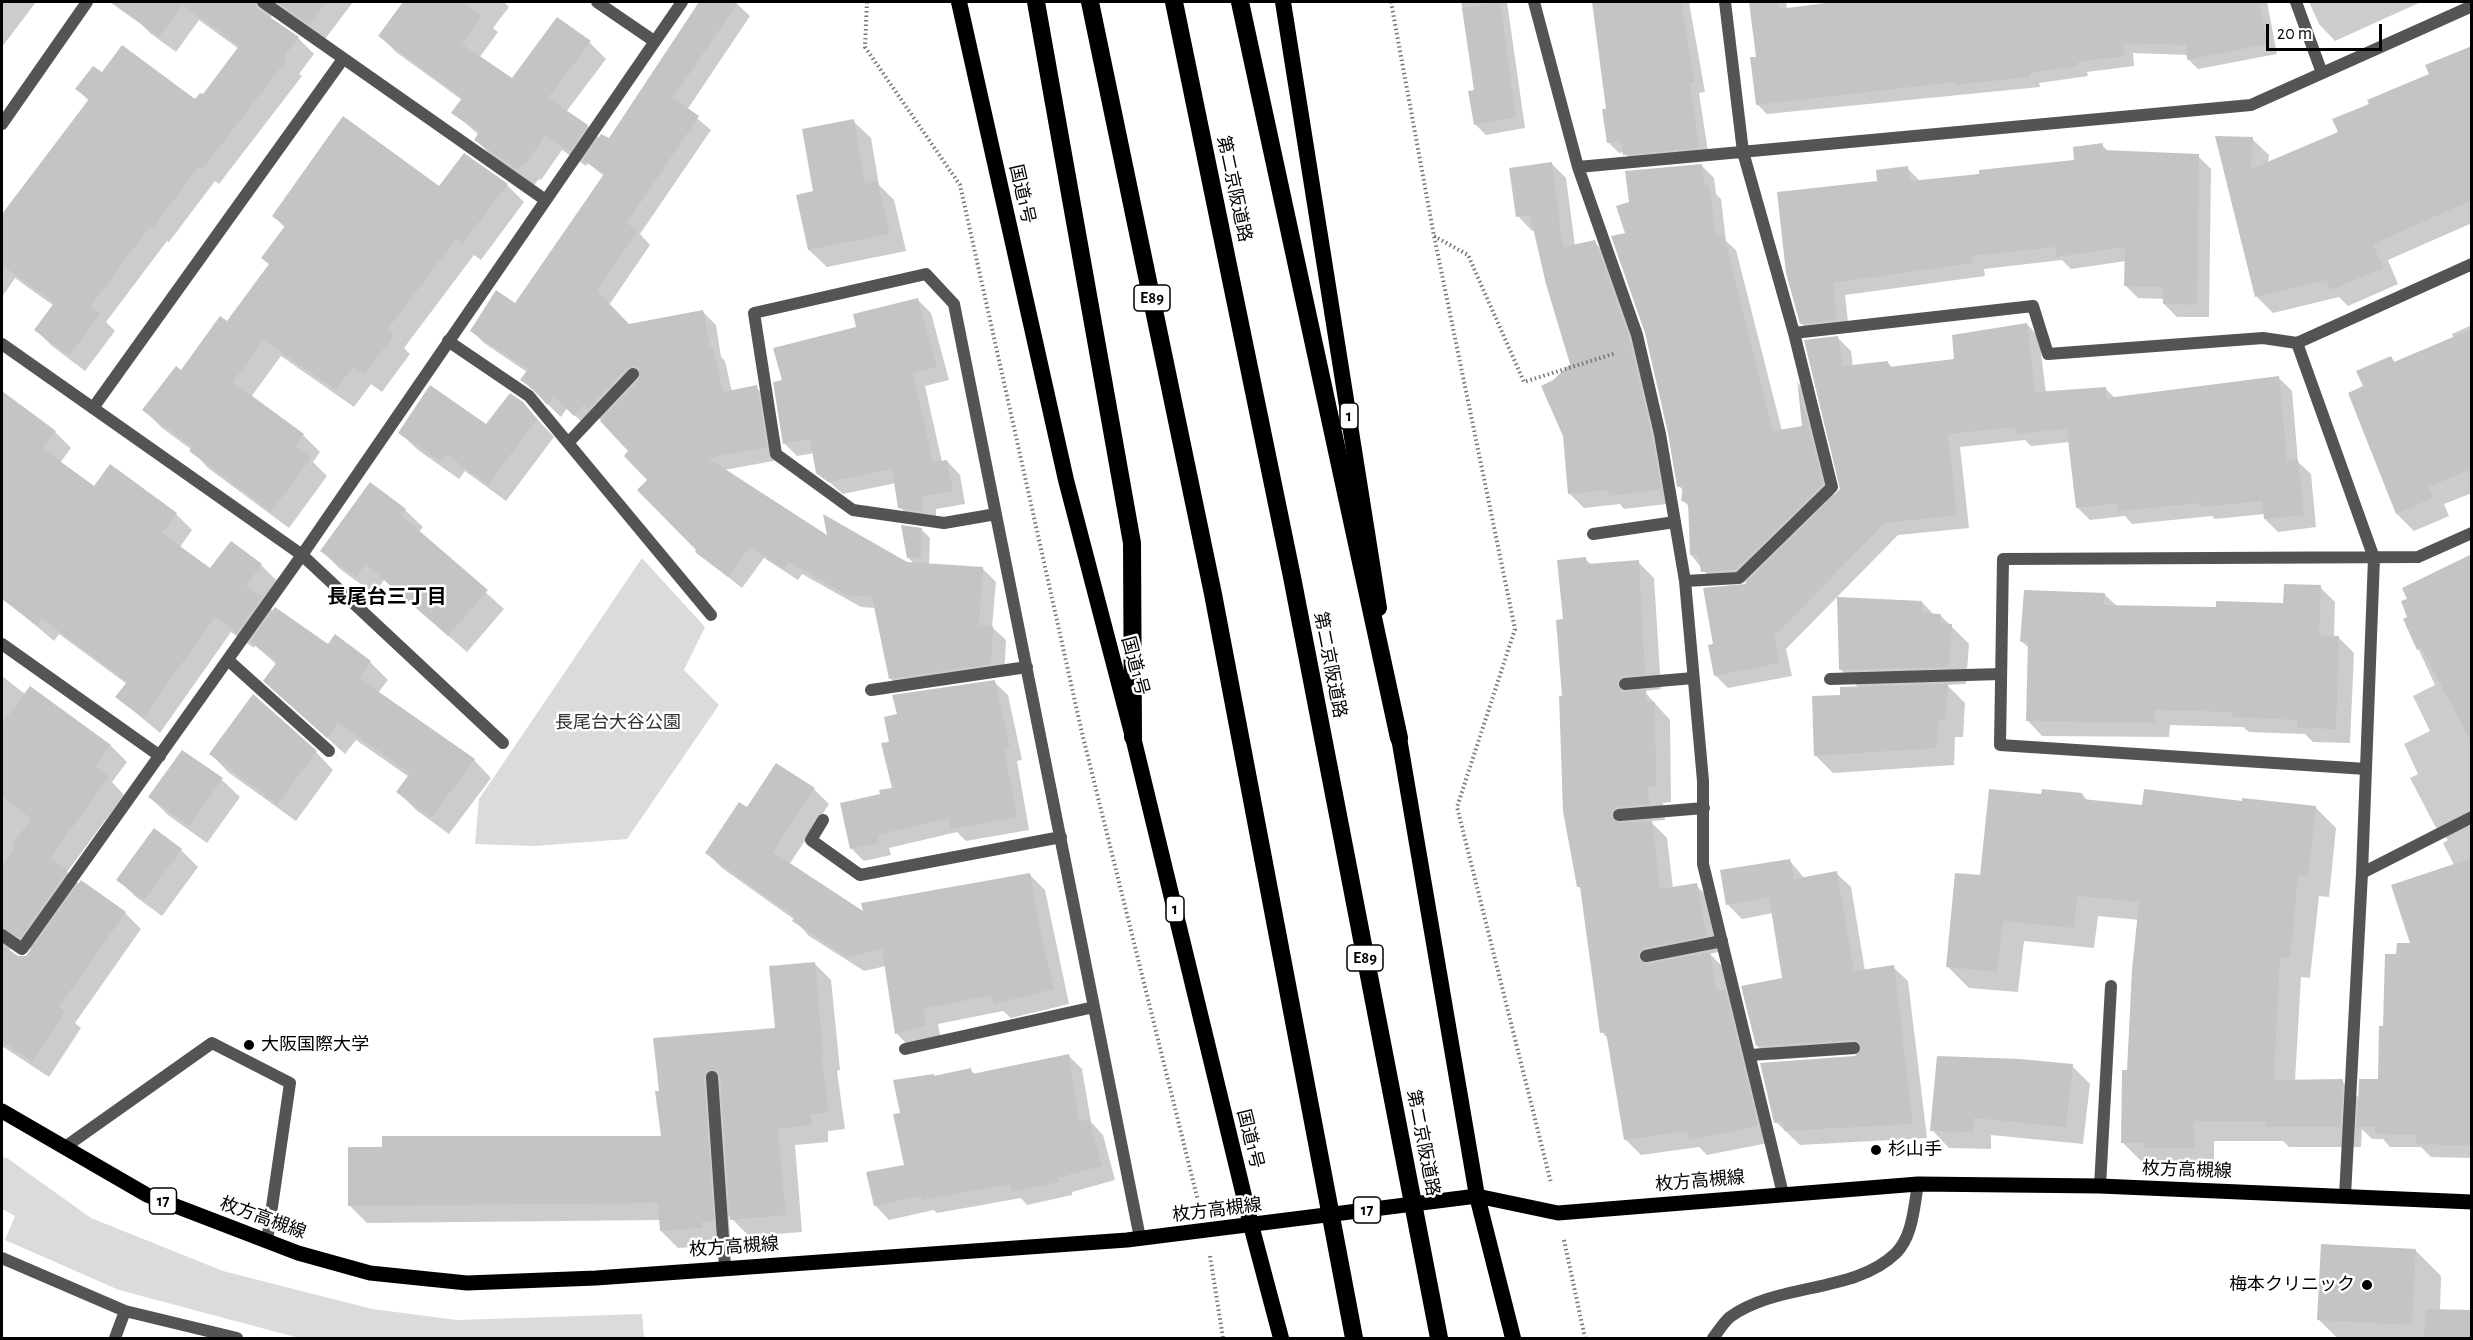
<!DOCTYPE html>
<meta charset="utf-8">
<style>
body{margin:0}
#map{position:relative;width:2473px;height:1340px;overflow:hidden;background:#fff;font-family:"Alegreya Sans",sans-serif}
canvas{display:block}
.frame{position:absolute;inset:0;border:3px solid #000;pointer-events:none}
.scale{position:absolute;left:2266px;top:24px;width:116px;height:27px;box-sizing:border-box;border:3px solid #000;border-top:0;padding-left:8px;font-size:18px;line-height:21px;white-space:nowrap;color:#000;-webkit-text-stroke:4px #fff;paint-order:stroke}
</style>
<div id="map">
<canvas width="2473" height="1340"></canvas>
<div class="frame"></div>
<div class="scale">20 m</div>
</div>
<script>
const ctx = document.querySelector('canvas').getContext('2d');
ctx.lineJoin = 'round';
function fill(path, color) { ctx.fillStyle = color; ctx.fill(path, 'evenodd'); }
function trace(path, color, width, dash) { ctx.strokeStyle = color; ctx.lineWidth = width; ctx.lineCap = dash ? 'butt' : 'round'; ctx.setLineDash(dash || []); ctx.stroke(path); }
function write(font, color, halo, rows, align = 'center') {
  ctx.font = font + ' "Alegreya Sans","Noto Sans JP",sans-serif'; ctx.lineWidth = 5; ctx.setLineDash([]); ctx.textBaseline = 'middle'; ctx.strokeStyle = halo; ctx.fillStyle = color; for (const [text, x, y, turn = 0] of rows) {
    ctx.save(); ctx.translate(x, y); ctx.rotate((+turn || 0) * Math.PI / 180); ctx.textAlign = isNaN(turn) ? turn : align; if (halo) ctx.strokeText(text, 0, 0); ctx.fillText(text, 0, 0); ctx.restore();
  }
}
const green = new Path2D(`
 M642,558L705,627L684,670L719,705L627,839L534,846L475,844L479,799Z
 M2,1157L7,1158L91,1218L223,1271L372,1309L457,1320L642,1314L644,1338H299L119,1290L5,1240L15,1216L2,1209Z`);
const shadow = new Path2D(`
 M2,2H36L2,47Z
 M146,2H353L325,39L275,10L270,19L298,38L314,54L299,74L302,76L219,184L215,181L169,242L167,241L106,322L115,331L85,371L52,346L36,330L54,306L15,278L2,297V217L89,101L77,89L102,75L196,101L203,96L239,49L199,20L176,52L150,33L134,17Z
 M405,2H504L509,7L493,28L498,32L479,58L512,81L590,43L606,59L566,112L587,126L600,139L609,141L701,2H735L750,16L687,110L711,130L640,234L650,245L609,305L629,325L703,312L716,325L721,357L725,361L732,392L756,387L769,400L779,460L724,470L829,538L914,564L908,557L922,530L930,538L929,565L983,569L996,582L992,627L1006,640L1004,676L903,691L890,678L876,608L861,607L802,574L798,580L764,558L742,588L697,552L698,550L630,451L598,417L588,428L567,408L561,417L522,380L527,372L484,343L471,330L516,305L604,176L588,163L586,166L562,150L541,180L539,179L534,185L492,156L476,140L479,135L453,112L462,100L396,52L380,36Z
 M1461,2H1507L1525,128L1486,135L1475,124L1476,91Z
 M1593,2H1689L1705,92L1699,93L1709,158L1635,165L1624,152L1619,153L1608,142V110Z
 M1751,2H1786L1787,9L1845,2H2267L2277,54L2198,69L2188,59V55L2133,53L2134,66L2087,72L2088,76L2039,83L2040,87L1767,114L1757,104V58Z
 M2309,2H2421L2335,41L2319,24Z
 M2472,48V223L2388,260L2398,284L2348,306L2339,297L2273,313L2256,296L2217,137L2252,139L2269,155L2268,163L2340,133L2371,104L2431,74Z
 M853,121L871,138L879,185L894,200L906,251L827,267L809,250L815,192Z
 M2102,145L2109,152L2198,156L2211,169L2209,317H2177L2164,304V299L2138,298L2125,285L2126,261L2071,269L2062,260L1984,269L1985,276L1845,295L1849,332L1814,336L1801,323L1879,183L1907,168L1921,182L2076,162Z
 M1551,163L1566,178L1575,246L1594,242L1609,256L1643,353L1675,503L1624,509L1620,504L1584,508L1569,493L1565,435L1554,382L1571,364L1536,230L1532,231L1518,216Z
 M1701,165L1714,178L1716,194L1721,199L1726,241L1736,250L1782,431L1803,427L1799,383L1809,393L1835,497L1841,490L1838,338L1851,351L1853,367L1888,363L1893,368L1956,360L2027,324L2039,337L2046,393L2105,388L2115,398L2279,378L2292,391L2298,462L2311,474L2316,527L2278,532L2265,519V514L2215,519L2212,516L2132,524L2125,516L2090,520L2077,507L2070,442L2031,446L2025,440L1960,447L1969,528L1898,535L1786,649L1792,676L1728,688L1716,676L1714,645L1749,582L1715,584L1691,555L1690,507L1683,501L1684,492L1679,486L1627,234L1631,203Z
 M507,185L524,202L481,260L474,255L404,348L410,354L382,392L371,384L354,407L281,356L251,397L303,435L320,452L313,462L327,476L289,528L208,468L192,450L162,428L144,410L227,323L270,265L263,258L285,228L274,216L439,188Z
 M918,300L931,313L949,380L925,386L942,462L947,461L960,475L965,504L936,509V524L913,521L900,507L896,483L843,494L817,472L814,453L797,456L784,443V382L858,328Z
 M2472,325V493L2444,504L2449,516L2414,531L2397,514L2350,394L2365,387L2391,358L2396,363L2453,338L2452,334Z
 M2,394L55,432L71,448L60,463L94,488L111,466L176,514L192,530L180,547L211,570L231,543L261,565L277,581L263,601L274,612L328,647L336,637L370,662L388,680L378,693L474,760L491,778L449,834L416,810L398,792L409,777L356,740L345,754L283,698L277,665L255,645L254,648L231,632L160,733L117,697L127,684L59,634L54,641L2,597Z
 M522,403L554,437L506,501L465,471L459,479L418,450L400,433L487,426Z
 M405,510L423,527L419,532L504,609L467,652L384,580L374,594L340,569L322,551Z
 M2472,555V1158L2431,1157L2421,1147H2390L2383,1139H2372L2362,1129L2361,1147H2289L2283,1141H2214V1168L2166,1169L2161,1164H2144L2123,1143L2139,920L2098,916L2094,948L2024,941L2018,992L1969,988L1948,967L1982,877L2042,795L2082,794L2089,802L2143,807L2243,802L2315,807L2336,828L2329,897L2319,896L2310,978L2301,977L2295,1081H2342L2360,1099L2379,1081L2384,1028L2398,956L2412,944L2454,865L2443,843L2448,840L2435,826L2410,778L2418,774L2404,744L2430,731L2413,696L2435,685L2405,620Z
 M1585,559L1592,565L1638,562L1654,578L1661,689L1644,691L1670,720L1671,802L1663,803L1665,820L1650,821L1667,838L1673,888L1696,885L1712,901L1722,951L1710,954L1725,969L1773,1142L1707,1155L1699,1147L1641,1155L1625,1139L1609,1040L1602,1032L1582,890L1579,887L1563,697L1565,621Z
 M2320,587L2335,602L2334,637H2338L2354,653L2350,743L2313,742L2305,734L2249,732L2243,727L2170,725L2169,737L2042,736L2027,720L2030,649L2021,641L2104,594L2117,606L2218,609L2285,604Z
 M1922,602L1935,616H1941L1969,644L1966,684L1947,685L1965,703L1963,737H1955L1954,765L1833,773L1815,755L1842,696L1859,688L1841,670Z
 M2,676L25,694L30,688L111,746L127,762L112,782L124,795L67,872L80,885L125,913L141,929L75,1023L81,1028L49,1077L2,1046ZM21,943L32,950L27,958H17L9,951L14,944Z
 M994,682L1008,695L1022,760L1017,761L1029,830L966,841L957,832L889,848L891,855L864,861L851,848L882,795L893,789Z
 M183,752L222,780L240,797L207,843L168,815L150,797Z
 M316,752L333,770L296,821L228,772L211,754Z
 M814,789L829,804L789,865L865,915L1030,875L1045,890L1069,1004L1011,1018L1003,1011L938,1024L941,1041L912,1049L897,1034L886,966L864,971L809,936L795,920L722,868L707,853L747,810Z
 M181,850L198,867L162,916L136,897L118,880Z
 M1790,861L1805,879L1836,873L1851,887L1865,971L1893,967L1908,981L1927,1138L1800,1145L1776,1122L1858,1054L1772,1060L1757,1046L1784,979L1773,913L1742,919L1728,905Z
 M814,963L831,980L840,1070L837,1071L845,1129L828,1131V1142L795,1145L802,1232L749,1236L729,1216L730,1238H719V1245L678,1248L661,1231L660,1220L367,1223L350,1206L663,1137L657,1093L777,1030Z
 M1068,1055L1082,1069L1091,1122L1103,1135L1115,1180L1072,1192V1195L1027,1205L1021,1198L937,1213L934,1210L889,1220L875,1205L906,1166L902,1114L933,1075L936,1078L970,1069L975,1075Z
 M2072,1066L2090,1084L2083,1144L1991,1135V1149L1949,1148L1932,1130Z
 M2415,1250L2441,1276L2440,1311L2472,1312V1338H2337L2319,1320Z`);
const building = new Path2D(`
 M110,2H255L258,9L299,37L284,57L287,59L252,105L202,169L199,166L153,228L150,226L90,307L100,314L69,356L34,330L54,303L2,265V214L89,99L75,89L93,66L102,72L122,45L195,99L200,93L203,94L239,46L183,5L159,37Z
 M277,2H326L309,24Z
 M403,2H463L482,15L462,44L512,78L557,17L591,41L548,98L588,125L570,151L545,135L525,165L523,164L518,170L474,140L479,132L451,113L462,98L378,36Z
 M699,2H738L673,98L699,116L627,223L638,231L597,291L629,324L703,310L710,347H713L723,392L757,385L767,447L708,458L827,535L823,514L907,562L983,567L979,625L993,626L991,664L889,679L872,597L847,595L789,562L784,569L750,547L728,577L695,552L696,550L637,490L647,480L624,456L628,451L600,421L639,380V368L634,366L627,368L588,409L584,405L574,416L554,397L547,405L535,390L520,380L528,369L470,331L496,290L515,303L604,174L583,160L601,134L609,138Z
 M1500,2L1516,117L1474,125L1468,91L1474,90L1462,8Z
 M1592,2H1681L1695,82L1690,83L1699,148L1623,155L1621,141L1607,143L1602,109H1606Z
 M1749,2H1778L1779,9L1834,2H2259L2267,44L2187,60L2186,45L2123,43L2125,56L2078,62V66L2030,73V77L1955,85V82L1756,105L1750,57H1756Z
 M2472,46V200L2373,244L2383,268L2331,290L2326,280L2255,297L2215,136L2253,137L2251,169L2338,132L2332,119L2369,104L2367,100L2429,74L2425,65Z
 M343,116L439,186L464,153L508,184L462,244L456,239L387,330L394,335L364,375L353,367L336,390L263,340L233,382L304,434L295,446L311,458L271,512L189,451L192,447L142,410L176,366L181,370L220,316L227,321L269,264L261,258L285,226L272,216Z
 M854,119L865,184L877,181L890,234L808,250L796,195L813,191L802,129Z
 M2103,143V150L2199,154L2197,305L2163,304V287L2124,286L2125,247L2056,257L2055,247L1972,256L1973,263L1833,283L1837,320L1800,324L1786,273L1777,192L1877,181L1876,170L1908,166L1910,181L1979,174V170L2074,160L2073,147Z
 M1552,162L1563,247L1595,240L1629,337L1652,436L1661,489L1609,496L1608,490L1568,494L1563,436L1541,386L1553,380L1570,364L1546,284L1530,215L1516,217L1509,168Z
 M1702,164L1705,186L1709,185L1716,237L1724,236L1773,431L1802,426L1797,379L1823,484L1735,570L1701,572L1698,555H1690L1688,502L1681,501L1683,486L1677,487L1668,433L1645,333L1611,236L1625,233L1616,206L1629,202L1625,171Z
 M918,298L937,367L913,373L933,462L947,460L953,491L923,496V512L898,508L892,469L828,482L816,473L810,439L783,444L773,382L782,380L773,348L856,327L853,314Z
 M2027,323L2035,392L2106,387L2107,398L2279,376L2287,461L2298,460L2304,515L2264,519L2262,501L2201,507V503L2117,511V503L2076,508L2067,431L2064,429L2017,434L2016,427L1948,434L1957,515L1885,523L1774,636L1780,663L1714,676L1708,645L1713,644L1703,588L1745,584L1840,489L1804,340L1838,336L1843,366L1888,361L1889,367L1954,359L1952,335Z
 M2472,329V469L2428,487L2433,498L2396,514L2348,393L2363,386L2356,371L2391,356L2394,362Z
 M430,385L486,424L510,393L523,402L537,419L488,485L446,454L441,462L398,433Z
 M2,391L56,431L42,448L94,486L110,464L177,513L162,533L210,568L231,541L262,564L246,586L262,597L237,633L215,617L143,718L115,697L127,682L42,619L37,626L2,599Z
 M370,482L406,509L401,515L488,590L448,636L366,564L356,577L320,551Z
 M901,525L922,528L921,557L907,558Z
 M2472,554V743L2421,648L2417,650L2403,619L2407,617L2401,601L2407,599L2402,588Z
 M1586,557L1587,564L1639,560L1645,674L1621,677L1617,685L1622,692L1646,690V702H1655L1656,787H1647L1650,804L1618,807L1612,811L1611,816L1619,823L1652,821L1660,889L1697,883L1707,936L1644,948L1638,953V958L1648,964L1710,952L1717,991L1725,989L1758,1126L1689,1140L1688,1131L1624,1140L1606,1032L1600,1033L1580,887H1577L1563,811L1559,696H1562L1556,620L1563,619L1557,560Z
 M2284,584L2321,585L2319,635L2339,636L2336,729L2297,728V720L2232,717V712L2155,710V723L2026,721L2028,641L2020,642L2024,590L2105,593L2104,605L2216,607V601L2283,603Z
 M1837,597L1922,601V613L1941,614L1940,623L1952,624L1949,667L1839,670Z
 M275,607L328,644L335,634L371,661L359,678L475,759L431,818L396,792L410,773L338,723L327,738L263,681L277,662L250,642Z
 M995,680L1010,747L1004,748L1017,817L951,829L949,818L877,835L879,843L850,849L840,803L880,794L879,790L892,788L881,743L889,742L884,717L897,714L892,695Z
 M1948,684L1945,720H1938L1937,748L1814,756L1812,696L1840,695V687Z
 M30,686L111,745L95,766L109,777L50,858L68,870L20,938L2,927V866L15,848L11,846L31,819L2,796V724Z
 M253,694L317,751L277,804L209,754Z
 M182,750L223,778L189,826L148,797Z
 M776,763L815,788L773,852L863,911L861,903L1030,873L1043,944L1054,989L994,1004L992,995L923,1009L926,1026L895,1034L882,949L847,957L792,921L795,917L705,853L739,802L747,807Z
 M1989,789L2041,794L2042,789L2082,793V799L2142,805L2144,789L2242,801V798L2316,806L2308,877L2298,876L2290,958L2280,957L2274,1080L2343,1079L2340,1127H2266V1121H2194V1148H2144V1143H2121L2122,1070H2127L2132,970L2139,902L2077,896L2074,928L2003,921L1997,972L1946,967L1955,873L1980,875Z
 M154,828L182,849L144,900L116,880Z
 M2472,858V1146L2416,1144V1135L2375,1134V1127H2357L2359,1079H2378L2379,1026H2383L2385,954H2396L2397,943H2410L2391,885Z
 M1790,859L1794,879L1837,871L1854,971L1894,965L1913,1124L1784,1131L1783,1121L1774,1123L1760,1063L1855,1056L1862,1048L1860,1043L1853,1040L1756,1046L1741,986L1782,978L1769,897L1726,905L1720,870Z
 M81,880L126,912L59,1007L65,1011L32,1062L2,1041V945L18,956H26Z
 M815,962L823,1053L821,1054L829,1112L811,1114L812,1125L778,1129L786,1215L730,1220L720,1076L712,1069L707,1071L704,1078L714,1221L702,1222L703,1228L660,1231L658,1203L348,1206V1147H382V1136H661L655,1091H659L653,1038L775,1028L769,966Z
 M1069,1054L1079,1122L1089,1119L1102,1166L1058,1178L1059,1182L1012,1192L1010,1184L922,1200L921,1196L874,1206L866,1172L904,1165L893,1114L900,1113L893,1080L934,1074V1076L971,1068L972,1074Z
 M1937,1056L2020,1059L2073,1064L2066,1127L1974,1118L1973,1132L1930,1131Z
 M2321,1244L2416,1249L2412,1325L2317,1320Z
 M2426,1309L2472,1310V1338H2424Z`);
const path = new Path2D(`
 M867,2L865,47L960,185L1082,733L1199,1205
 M1391,2L1434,236L1515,629L1457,807L1551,1183
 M1434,236L1468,255L1524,382L1616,353
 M1564,1240L1585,1338
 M1210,1256L1223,1338`);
const service = new Path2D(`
 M448,341L529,396L711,615
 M93,408L343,59
 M568,443L633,374
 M996,514L944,523L853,510L776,454L754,313L926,274L954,304L1140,1238
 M1593,534L1675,522
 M302,555L503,743
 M228,660L329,751
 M1830,679L2001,674
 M1625,684L1693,678
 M871,690L1027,667
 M1619,815L1704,808
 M823,820L811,840L860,875L1061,837
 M1646,956L1722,941
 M905,1049L1094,1007
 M1750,1055L1854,1048
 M712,1077L725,1267
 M65,1147L212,1043L290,1083L267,1241
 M2100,1186L2111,986
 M2,1258L125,1311L115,1338
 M125,1311L237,1338`);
const minor = new Path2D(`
 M263,2L544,199
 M597,2L654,41
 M1534,2L1578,167L1637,335L1660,434L1685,581L1703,781V864L1783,1194
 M1725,2L1743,152L1794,333
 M2296,2L2322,73
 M1578,167L2251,105L2472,6
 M2297,343L2472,264
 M2,344L302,555
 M1685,581L1739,578L1832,487L1794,333L2033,306L2048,354L2263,338L2297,343L2374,558L2362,873L2345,1196
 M2,644L160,756
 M2366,769L2000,745L2003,559L2418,557L2472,533
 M2362,873L2472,817
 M2,935L22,949L302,555L682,2
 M1713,1338C1718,1332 1723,1323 1730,1317C1778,1282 1854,1294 1896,1253C1913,1236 1914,1206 1918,1184`);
const tertiary = new Path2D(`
 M2,124L87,2`);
const primary = new Path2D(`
 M2,1111L147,1195L298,1253L370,1273L467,1283L596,1278L1127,1240L1477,1196L1558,1213L1918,1184L2100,1186L2472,1202`);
const trunk = new Path2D(`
 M959,2L1066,480L1133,737L1251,1225L1281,1338
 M1283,2L1379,608
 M1397,726L1477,1196L1513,1338`);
const motorway = new Path2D(`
 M1036,2L1132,543L1133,737
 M1090,2L1213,594L1354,1338
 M1174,2L1292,577L1439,1338
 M1240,2L1399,738`);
const markers = [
 [249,1045,6,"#000"],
 [1876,1150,6,"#000"],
 [2367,1285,6,"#000"]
];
const shields = [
 [1152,298,36],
 [1349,416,18],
 [1175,909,18],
 [1365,958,36],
 [163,1201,27],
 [1367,1210,27]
];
const shieldNames = [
 ["E89",1152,298],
 ["1",1349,416],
 ["1",1175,909],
 ["E89",1365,958],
 ["17",163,1201],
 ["17",1367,1210]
];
const streetNames = [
 ["第二京阪道路",1234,189,78],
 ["国道1号",1022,194,77],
 ["第二京阪道路",1330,665,79],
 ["国道1号",1135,666,75],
 ["国道1号",1250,1139,76],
 ["第二京阪道路",1423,1143,79],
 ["枚方高槻線",2187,1170,2],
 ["枚方高槻線",1700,1181,-5],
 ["枚方高槻線",1217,1210,-7],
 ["枚方高槻線",263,1218,20],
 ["枚方高槻線",734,1247,-4]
];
const parkNames = [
 ["長尾台大谷公園",618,723]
];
const poiNames = [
 ["大阪国際大学",261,1045],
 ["杉山手",1888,1150],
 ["梅本クリニック",2355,1285,"right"]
];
const neighbourhoodNames = [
 ["長尾台三丁目",387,597]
];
fill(green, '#dbdbdb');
fill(shadow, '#0003');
fill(building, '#c4c4c4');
trace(path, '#767676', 4, [1.5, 3]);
trace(service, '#545454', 12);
trace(minor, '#545454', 12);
trace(tertiary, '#545454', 12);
trace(primary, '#000', 15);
trace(trunk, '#000', 16);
trace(motorway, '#000', 18);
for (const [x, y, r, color] of markers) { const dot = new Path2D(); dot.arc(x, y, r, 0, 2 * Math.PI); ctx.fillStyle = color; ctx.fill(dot); trace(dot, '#fff', 2); }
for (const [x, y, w] of shields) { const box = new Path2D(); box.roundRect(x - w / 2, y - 13, w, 26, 4.5); ctx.fillStyle = '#fff'; ctx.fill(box); trace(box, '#000', 1.5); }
write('bold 16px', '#000', null, shieldNames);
write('18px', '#000', '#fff', streetNames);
write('18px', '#323232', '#fff', parkNames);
write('18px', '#000', '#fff', poiNames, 'left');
write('bold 20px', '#000', '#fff', neighbourhoodNames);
</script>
